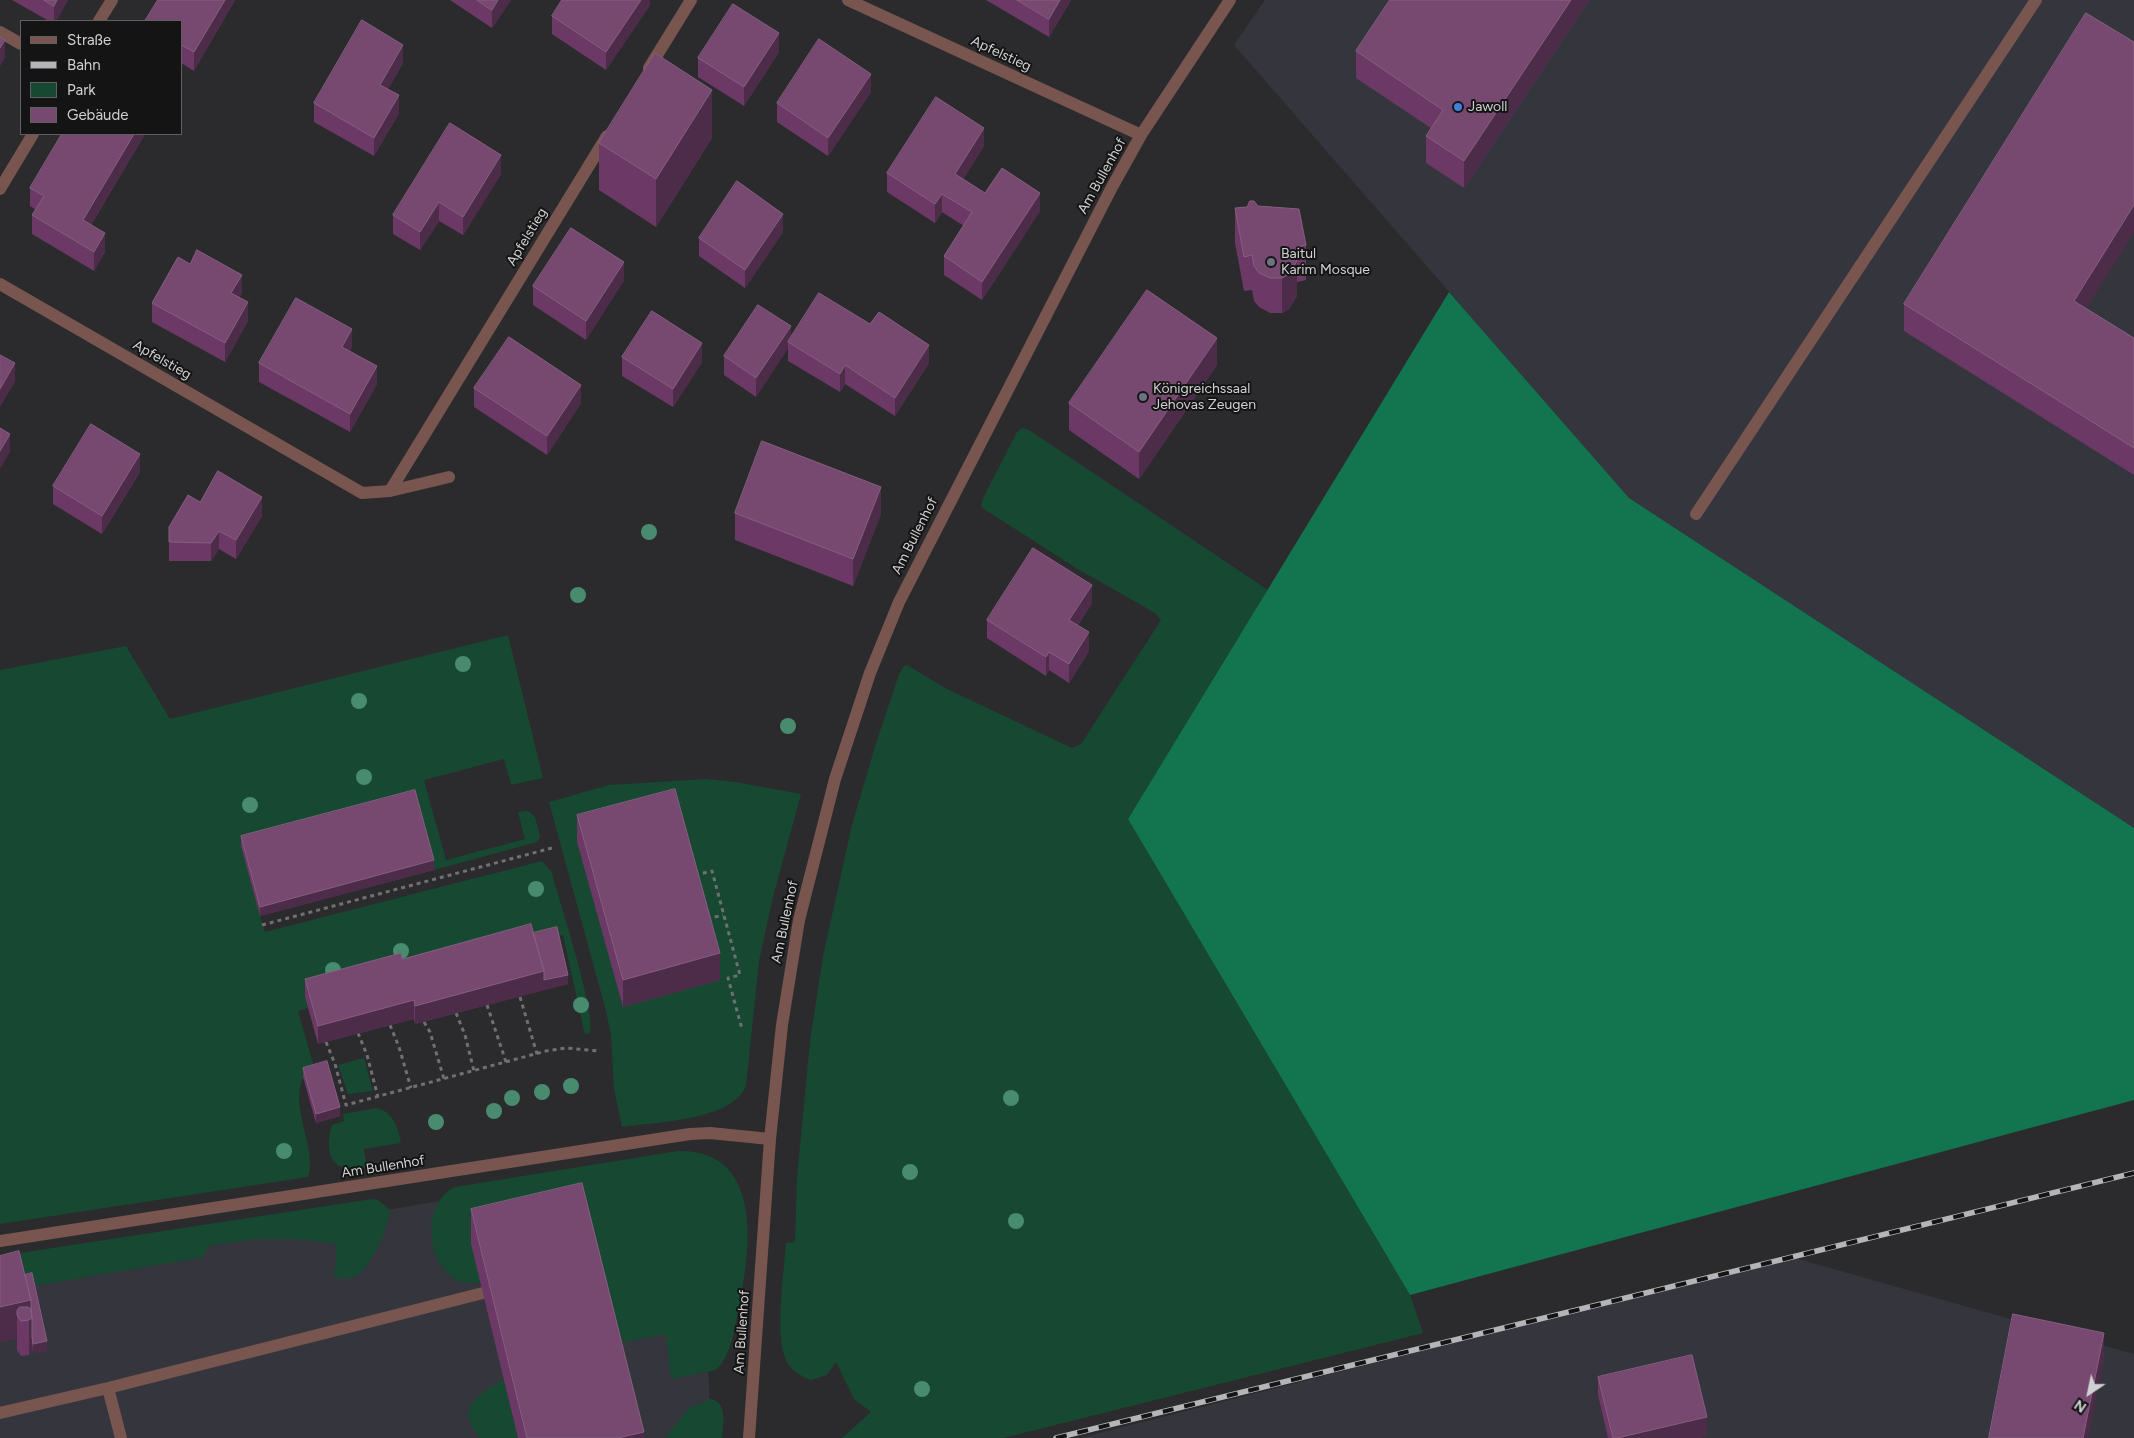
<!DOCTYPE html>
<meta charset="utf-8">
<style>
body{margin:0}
#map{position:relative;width:2134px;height:1438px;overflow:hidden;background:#2b2b2e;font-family:Figtree,sans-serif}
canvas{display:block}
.legend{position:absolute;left:20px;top:20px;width:162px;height:115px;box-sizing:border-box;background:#141415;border:1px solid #606061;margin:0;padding:6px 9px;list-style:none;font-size:15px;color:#d1d1d3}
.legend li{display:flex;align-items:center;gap:10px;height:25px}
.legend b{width:25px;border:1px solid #606061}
.north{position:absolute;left:2064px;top:1368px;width:50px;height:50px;-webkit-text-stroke:4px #141415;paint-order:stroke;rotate:214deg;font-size:14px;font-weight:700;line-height:20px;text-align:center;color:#d1d1d3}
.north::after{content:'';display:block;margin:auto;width:18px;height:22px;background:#d1d1d3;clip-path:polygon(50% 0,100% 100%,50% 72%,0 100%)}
</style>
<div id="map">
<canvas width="2134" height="1438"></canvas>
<ul class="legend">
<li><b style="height:6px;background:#78564f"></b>Straße</li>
<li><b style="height:6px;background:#b5b5b7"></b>Bahn</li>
<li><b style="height:14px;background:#164832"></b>Park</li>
<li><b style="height:14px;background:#774971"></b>Gebäude</li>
</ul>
<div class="north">N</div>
</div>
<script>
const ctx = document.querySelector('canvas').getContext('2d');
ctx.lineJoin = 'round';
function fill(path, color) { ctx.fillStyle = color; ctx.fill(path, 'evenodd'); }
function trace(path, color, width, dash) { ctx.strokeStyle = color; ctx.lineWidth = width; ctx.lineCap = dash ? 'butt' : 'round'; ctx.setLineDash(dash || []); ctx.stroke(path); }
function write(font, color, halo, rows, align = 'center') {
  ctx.font = font + ' Figtree,sans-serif'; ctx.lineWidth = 4; ctx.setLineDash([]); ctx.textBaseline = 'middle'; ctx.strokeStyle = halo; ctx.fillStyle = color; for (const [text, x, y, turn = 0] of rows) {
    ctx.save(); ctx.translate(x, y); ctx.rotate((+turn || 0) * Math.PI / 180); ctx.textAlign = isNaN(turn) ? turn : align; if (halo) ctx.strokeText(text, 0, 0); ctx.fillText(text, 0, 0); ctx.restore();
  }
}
const built = new Path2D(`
 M1265,0H2134V828L1629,498L1234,45Z
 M655,1166L708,1364L711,1438H0V1277L439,1201Z
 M1791,1257L2134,1354V1438H1080Z`);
const green = new Path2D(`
 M1022,428L1029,430L1268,590L1128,819L1410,1295L1423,1333L1003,1438H842L871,1412L854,1399L836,1362L827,1375L811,1380C802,1377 792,1371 787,1362C774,1340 784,1270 786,1243L795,1242L797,1178L810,1041L823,956L852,825L876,743L899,674L904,666L907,665L945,688L1072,748L1081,744L1161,620L1155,613L1076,568L984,509L981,506L983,498L1017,432Z
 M508,635L543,778L511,785L504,759L424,780L446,860L525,839L518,812L528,811L535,817L540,836L537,842L434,870L415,799L260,916L265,932L542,861L551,871C559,899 596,1012 590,1033L586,1034L584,1031L563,935L402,977L305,997L308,1008L298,1011L316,1074L303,1078C289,1107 318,1150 308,1177L0,1224V670L126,646L170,719Z
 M705,779L735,782L801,794L773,897L759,961L746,1086C732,1121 655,1122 622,1127L614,1089L611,1035L606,1011L549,802L609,785Z
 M364,1058L373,1091L348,1094L338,1065Z
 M376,1108C392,1110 399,1129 401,1143L364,1149L366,1162L369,1167C335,1176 322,1157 332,1125L344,1121L343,1114Z
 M678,1151C764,1149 751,1250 739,1306C735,1326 732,1355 716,1370L671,1379L666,1334L613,1344L480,1282C429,1293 414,1206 455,1187Z
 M372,1199L378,1200L390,1210C389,1226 371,1268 356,1276C351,1279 343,1278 337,1278L334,1276L337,1244L296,1239H259L211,1245L206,1249L204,1257L33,1286L0,1256Z
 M504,1379L518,1438H478L479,1435C453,1407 481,1394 504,1379Z
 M710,1399C728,1401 723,1425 722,1438H665L689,1408Z`);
const forest = new Path2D(`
 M1449,292L1629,498L2134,828V1100L1410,1295L1128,819Z`);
const path = new Path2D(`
 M695,875L712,871L740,975L728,978L742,1029
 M707,919L723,915
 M262,925L552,848
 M520,997L537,1054
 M487,1005L506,1062
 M456,1013L465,1035L474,1071
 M424,1022L430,1032L444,1079
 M390,1025L399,1047L411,1088
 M358,1033L367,1055L378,1097
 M326,1042L335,1064L346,1105L546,1051L566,1048L599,1051`);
const minor = new Path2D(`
 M848,0L1141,135
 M99,21L112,0
 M0,32L21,44
 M649,68L691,0
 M0,189L33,134
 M0,284L362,493L390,491L449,477
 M390,491L607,136
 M1696,514L2036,0
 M0,1241L690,1134L710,1133L770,1139
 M108,1388L121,1438
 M0,1413L108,1388L483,1293
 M749,1438L770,1139L782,1025L799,920L835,779L870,673L899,602L1112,187L1141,135L1230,0`);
const rail = new Path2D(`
 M1056,1438L2134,1173`);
const trees = [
 [649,532],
 [578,595],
 [463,664],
 [359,701],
 [788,726],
 [364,777],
 [250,805],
 [536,889],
 [401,951],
 [333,970],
 [581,1005],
 [571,1086],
 [542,1092],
 [512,1098],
 [1011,1098],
 [494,1111],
 [436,1122],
 [284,1151],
 [910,1172],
 [1016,1221],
 [922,1389]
];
const wall = new Path2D(`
 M12,0H68L56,21H49Z
 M235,0L194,71L181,63V21Z
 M450,0H511L492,28Z
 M650,0V5L606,70L552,34V16Z
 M986,0H1071L1049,37Z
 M1390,0H1589L1464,188L1426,163V136L1431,128L1356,78V51Z
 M779,52L744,106L698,77V58Z
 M403,63L388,89L399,113L374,156L314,122V103Z
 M871,92L828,156L777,122V103Z
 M145,134L91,225L105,252L94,271L32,234V215L36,210L30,206V188Z
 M712,138L656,227L599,190V143Z
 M984,146L963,179L985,193L1040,211L982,300L944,275V256L964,226L942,212L935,223L887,192V173Z
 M501,174L463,235L439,221L420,250L393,234V215Z
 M1258,206L1306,245V280L1297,282V296L1289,309L1282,313H1270L1259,307L1254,301L1252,290L1244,291L1235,243V208Z
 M783,232L745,288L699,256V238Z
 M190,264L242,293L239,298L248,321L225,362L152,322V303Z
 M624,280L586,340L533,305V286Z
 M1904,304L2134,338V475L1904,331Z
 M791,338L929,363L895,416L845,384L840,392L788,361V348L756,397L724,375V356Z
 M352,347L350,351L377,384L350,432L259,382V363Z
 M622,357L702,362L673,407L622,376Z
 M1217,365L1139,479L1069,430V403Z
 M474,388L581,403L547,455L474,407Z
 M140,472L102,534L53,504V486Z
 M200,502L262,516L236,559L219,549L211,561H169V527Z
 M735,513L881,514L853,586L735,540Z
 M1092,603L1078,625L1089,651L1069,683L1049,670L1046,676L987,638V620Z
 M577,815L720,980L623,1007L577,842Z
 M241,836L434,870L260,916L241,846Z
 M533,933L568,984L544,990L415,1024L414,1019L318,1044L305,997V979Z
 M303,1068L340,1116L316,1123L303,1077Z
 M471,1209L644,1438H518L471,1244Z
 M0,1256L25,1275L47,1350L33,1353L32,1346V1352L29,1355L21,1356L17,1350V1338L0,1342Z
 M1598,1377L1707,1436L1697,1438H1608L1598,1395Z`);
const shadedWall = new Path2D(`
 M57,0H68L56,21H54V6Z
 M225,0H235L194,71V52Z
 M498,0H511L492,28V10Z
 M641,0H650V5L606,70V52Z
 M1060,0H1071L1049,37V19Z
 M1571,0H1589L1464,188V161Z
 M779,33V52L744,106V87Z
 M5,40V58L0,66V48Z
 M403,45V63L380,103V85Z
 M871,74V92L828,156V138Z
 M712,90V138L656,227V179Z
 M399,95V113L374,156V138Z
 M984,128V146L955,193V174Z
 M134,134H145L83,238V220Z
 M501,155V174L463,235V217Z
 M1040,193V211L982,300V282Z
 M942,194V212L935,223V204Z
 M439,202V221L420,250V232Z
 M2134,205V232L2074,328V301Z
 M783,214V232L745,288V270Z
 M105,233V252L94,271V252Z
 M1297,261V296L1289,309L1282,313V278Z
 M624,262V280L586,340V321Z
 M242,275V293L231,312V293Z
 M248,302V321L225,362V343Z
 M791,326V344L788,342V348L756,397V378Z
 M352,329V347L342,365V347Z
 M1217,338V365L1139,479V452Z
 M702,343V362L673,407V389Z
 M929,345V363L895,416V398Z
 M15,363V382L0,407V389Z
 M845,365V384L840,392V374Z
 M377,366V384L350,432V414Z
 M581,385V403L547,455V436Z
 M10,434V452L0,469V451Z
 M140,454V472L102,534V516Z
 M881,487V514L853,586V559Z
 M262,497V516L236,559V540Z
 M219,531V549L211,561V543Z
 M1092,585V603L1069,638V620Z
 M1089,632V651L1069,683V664Z
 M1049,652V670L1046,676V657Z
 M434,860V870L260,916V907Z
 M720,953V980L623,1007V980Z
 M544,971L568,975V984L544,990L415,1024V1006Z
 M414,1000V1019L318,1044V1026Z
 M340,1107V1116L316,1123V1114Z
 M31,1300L32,1318V1352L29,1355V1320L17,1315V1338L0,1342V1307Z
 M2104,1333V1360L2088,1438H2083Z
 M47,1341V1350L33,1353V1344Z
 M1707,1417V1436L1697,1438H1617Z
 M644,1432V1438H618Z`);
const building = new Path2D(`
 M44,0H57L54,6Z
 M158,0H225L194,52L181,45V21H145Z
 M477,0H498L492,10Z
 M562,0H641L606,52L552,16Z
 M1017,0H1060L1049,19Z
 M1390,0H1571L1464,161L1426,136L1443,110L1356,51Z
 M733,4L779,33L744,87L698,58Z
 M2086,13L2134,42V205L2074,301L2134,338V448L1904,304Z
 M362,20L403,45L380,85L399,95L374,138L314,103Z
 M0,37L5,40L0,48Z
 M819,39L871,74L828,138L777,103Z
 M655,53L712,90L656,179L599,143Z
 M936,97L984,128L955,174L985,193L1002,168L1040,193L982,282L944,256L972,212L942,194L935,204L887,173Z
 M450,123L501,155L463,217L439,202L420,232L393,215Z
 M62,134H134L83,220L105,233L94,252L32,215L44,196L30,188Z
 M737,181L783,214L745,270L699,238Z
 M1250,201H1254L1258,206L1299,209L1306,245L1297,247V261L1289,274L1282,278H1270L1259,273L1254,266L1252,255L1244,257L1235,208L1247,207Z
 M571,228L624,262L586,321L533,286Z
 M197,250L242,275L231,293L248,302L225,343L152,303L178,257L190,264Z
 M1147,290L1217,338L1139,452L1069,403Z
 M819,293L870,324L879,312L929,345L895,398L845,365L840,374L788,342Z
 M296,298L352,329L342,347L377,366L350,414L259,363Z
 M758,305L791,326L756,378L724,356Z
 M652,311L702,343L673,389L622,357Z
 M509,337L581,385L547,436L474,388Z
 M0,355L15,363L0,389Z
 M91,424L140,454L102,516L53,486Z
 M0,428L10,434L0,451Z
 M762,441L881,487L853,559L735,513Z
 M218,471L262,497L236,540L219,531L211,543L169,542V527L188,495L200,502Z
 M1033,548L1092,585L1069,620L1089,632L1069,664L1049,652L1046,657L987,620Z
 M675,789L720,953L623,980L577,815Z
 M415,790L434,860L260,907L241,836Z
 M531,924L544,971L415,1006L414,1000L318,1026L305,979L401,953L402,959Z
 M557,927L568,975L544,980V971L533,933Z
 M327,1061L340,1107L316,1114L303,1068Z
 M582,1183L644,1432L618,1438H527L471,1209Z
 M19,1251L31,1300L0,1307V1256Z
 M32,1273L47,1341L33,1344L32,1337V1318L31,1309V1300L25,1275Z
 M20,1307H28L31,1309L32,1318L29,1320L21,1321L17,1315V1311Z
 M2013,1314L2104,1333L2083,1438H1989Z
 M1692,1355L1707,1417L1617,1438H1613L1598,1377Z`);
const markers = [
 [1458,107,5,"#3f7fe0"],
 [1271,262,5,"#6b7280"],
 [1143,397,5,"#6b7280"]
];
const streetNames = [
 ["Apfelstieg",1001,54,25],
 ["Am Bullenhof",1102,176,-61],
 ["Apfelstieg",527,237,-59],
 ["Apfelstieg",162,360,30],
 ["Am Bullenhof",915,536,-63],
 ["Am Bullenhof",785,922,-78],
 ["Am Bullenhof",383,1167,-9],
 ["Am Bullenhof",742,1332,-86]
];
const poiNames = [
 ["Jawoll",1468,107],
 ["Baitul",1281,254],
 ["Karim Mosque",1281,270],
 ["Königreichssaal",1153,389],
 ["Jehovas Zeugen",1153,405]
];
fill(built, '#35353d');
fill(green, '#164832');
fill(forest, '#127550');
trace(path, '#707072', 3, [4, 4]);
trace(minor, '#78564f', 12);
trace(rail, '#b5b5b7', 5.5);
trace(rail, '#141415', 4, [11]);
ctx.fillStyle = '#498b6e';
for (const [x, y] of trees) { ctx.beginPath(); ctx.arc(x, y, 8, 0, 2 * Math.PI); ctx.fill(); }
fill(wall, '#6c3865');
fill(shadedWall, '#4d2c4a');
fill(building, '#774971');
trace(building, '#855e80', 1);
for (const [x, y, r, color] of markers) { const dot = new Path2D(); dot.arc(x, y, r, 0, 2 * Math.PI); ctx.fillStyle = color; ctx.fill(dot); trace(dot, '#141415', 2); }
write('14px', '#d1d1d3', '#141415', streetNames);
write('14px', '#d1d1d3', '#141415', poiNames, 'left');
</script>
